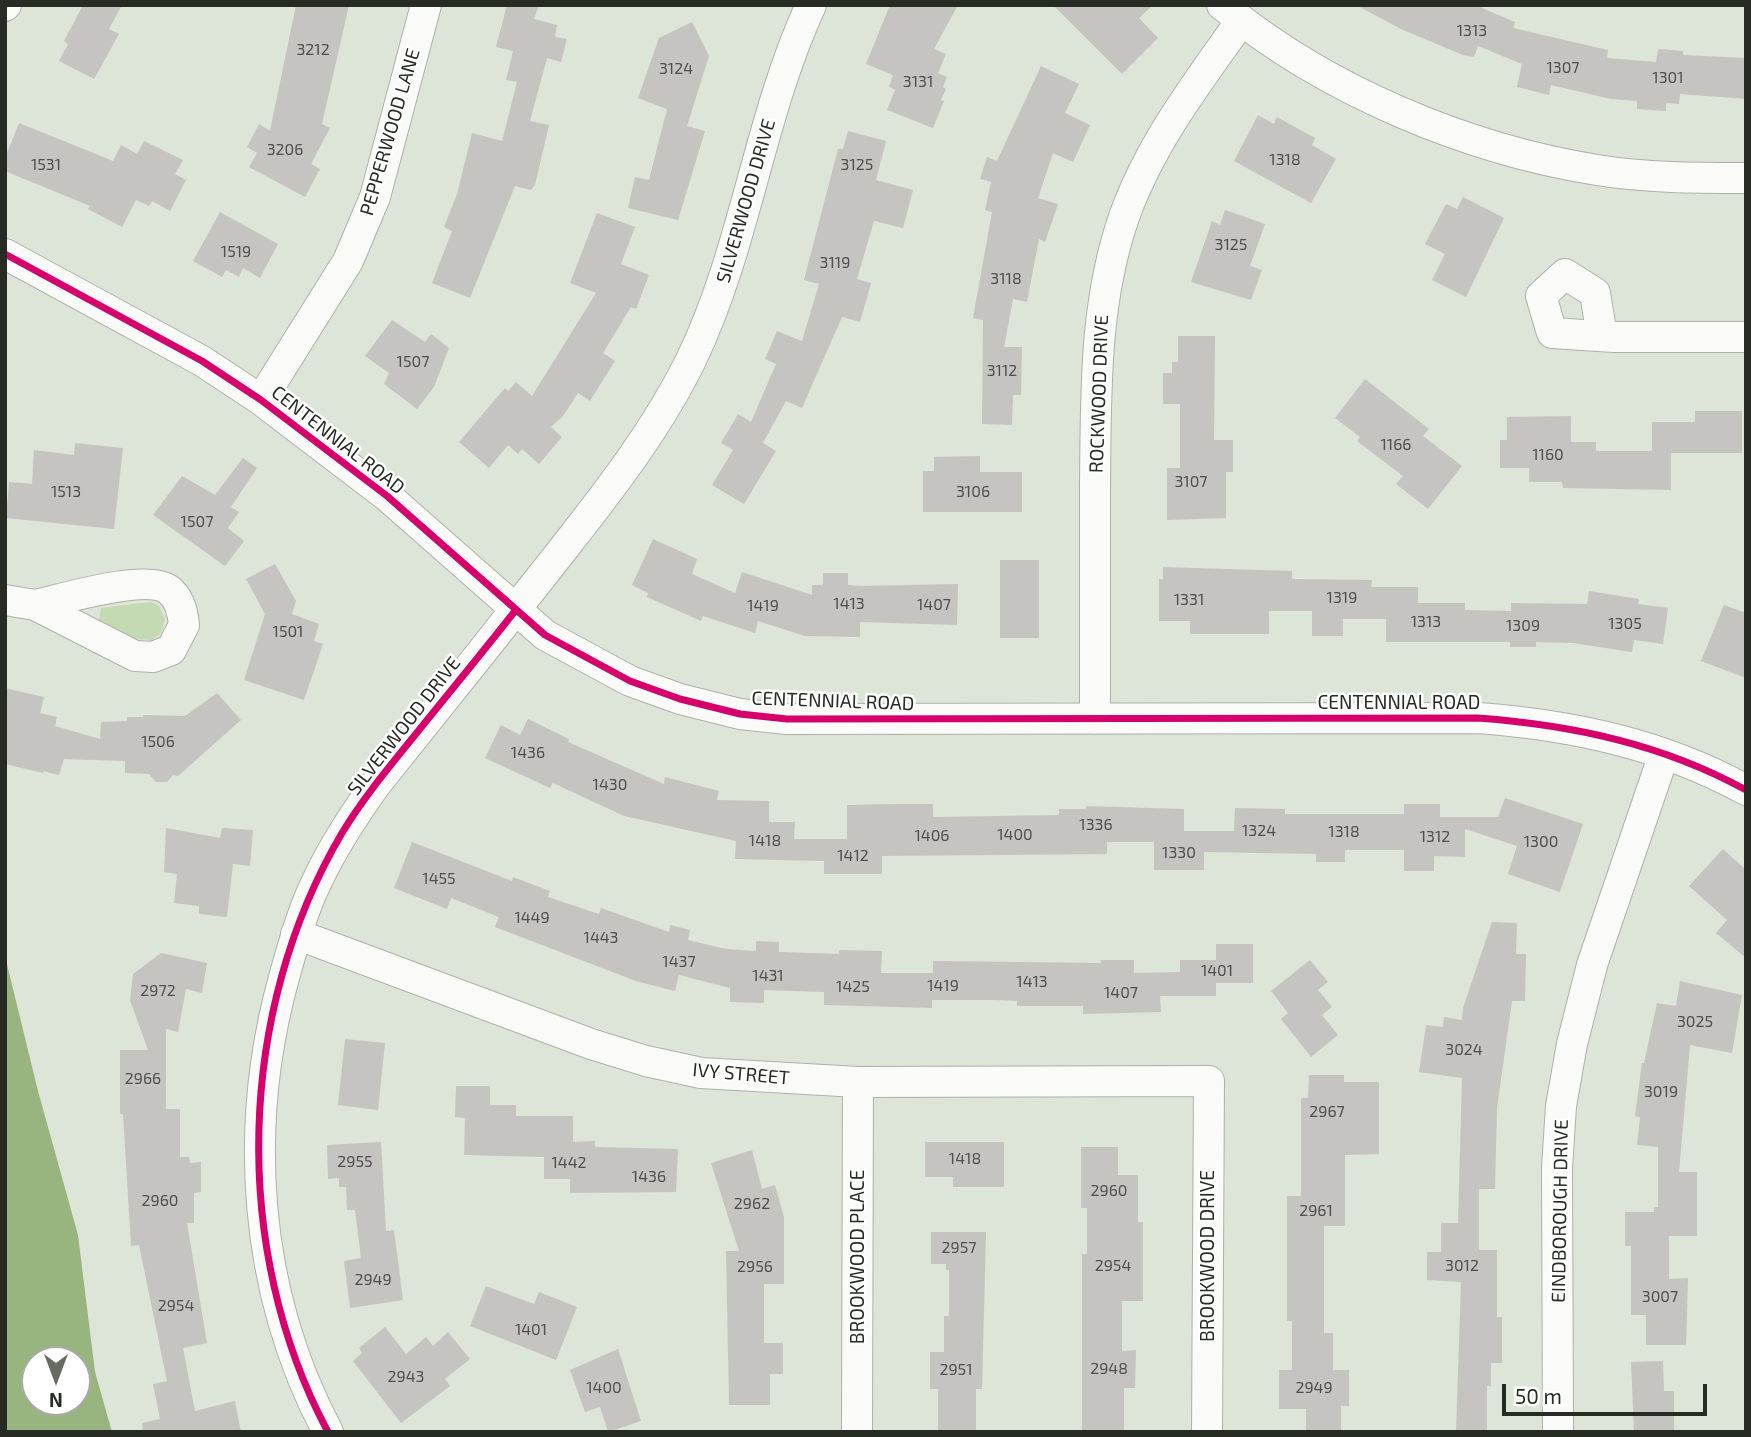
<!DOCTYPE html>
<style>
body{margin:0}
#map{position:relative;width:1751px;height:1437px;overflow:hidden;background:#dde4d8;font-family:"Exo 2",sans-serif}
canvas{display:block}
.frame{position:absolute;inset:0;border:7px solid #262b23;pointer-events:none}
.north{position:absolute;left:21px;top:1346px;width:70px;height:70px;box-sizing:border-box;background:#fff;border:2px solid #a8aaa7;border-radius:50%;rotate:180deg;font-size:19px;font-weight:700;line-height:28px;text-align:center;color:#262b23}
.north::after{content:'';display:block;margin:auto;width:24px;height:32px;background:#666c62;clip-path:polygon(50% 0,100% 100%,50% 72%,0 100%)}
.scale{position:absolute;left:1502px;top:1384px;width:205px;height:32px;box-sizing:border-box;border:4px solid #262b23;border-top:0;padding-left:9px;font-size:21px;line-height:24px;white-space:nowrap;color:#262b23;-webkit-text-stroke:5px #fff;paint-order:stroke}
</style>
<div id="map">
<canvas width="1751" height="1437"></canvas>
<div class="frame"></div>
<div class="north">N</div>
<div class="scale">50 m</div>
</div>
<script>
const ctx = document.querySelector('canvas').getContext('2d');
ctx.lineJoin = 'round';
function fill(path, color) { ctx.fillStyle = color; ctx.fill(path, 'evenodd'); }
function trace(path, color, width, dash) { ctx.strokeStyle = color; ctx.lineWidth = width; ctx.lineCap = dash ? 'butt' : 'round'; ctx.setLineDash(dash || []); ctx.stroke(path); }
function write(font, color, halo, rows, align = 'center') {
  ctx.font = font + ' "Exo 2",sans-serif'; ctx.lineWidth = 5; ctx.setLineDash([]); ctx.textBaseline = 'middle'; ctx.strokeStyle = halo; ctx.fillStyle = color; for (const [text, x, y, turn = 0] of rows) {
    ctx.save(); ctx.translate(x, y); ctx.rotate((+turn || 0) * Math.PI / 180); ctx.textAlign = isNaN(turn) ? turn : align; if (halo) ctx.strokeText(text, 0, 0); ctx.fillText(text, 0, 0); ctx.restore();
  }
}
const green = new Path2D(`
 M151,602L159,606L165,619L161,633L152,640L136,639L99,620L101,608Z`);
const water = new Path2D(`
 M5,956L38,1091L78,1235L95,1372L112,1432H5ZM35,1360H77V1402H35Z`);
const building = new Path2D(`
 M83,5H122L109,29L119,34L94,79L59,61L68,44L64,41Z
 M296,5H349L322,124L330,128L311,164L320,169L305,197L249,167L257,153L247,147L259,124L270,131Z
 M507,5H539L534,19L557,25L555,37L567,39L561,62L547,58L530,121L549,125L535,185L531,190L515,186L470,298L432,283L452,231L444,227L457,194L472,133L502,141L517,82L506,80L513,51L496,47Z
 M890,5H958L934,49L946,54L938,73L947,77L943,87L946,89L941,100L944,101L933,128L887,110L895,90L889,87L893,75L866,64Z
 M1053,5H1153L1139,18L1158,38L1122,74Z
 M1356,5H1475L1515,22L1513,28L1608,50L1607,58L1656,62L1658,49L1683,51V55L1746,58V99L1680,94L1679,104L1666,103V111L1637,109V101L1611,99L1551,85L1549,95L1517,87L1522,64L1478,46L1474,57L1463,55L1403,30Z
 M692,22L709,56L687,126L705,131L678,220L628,208L635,177L649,180L667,109L638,98L659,38Z
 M1041,66L1079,84L1065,113L1090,125L1073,162L1053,153L1038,198L1058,204L1045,242L1039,239L1027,302L1013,299L1004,347H1022L1021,395H1013L1012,425L982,424L983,320L973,318L992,212L985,210L991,182L980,179L987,157L997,161Z
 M1258,115L1274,124L1277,117L1315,138L1312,145L1336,159L1311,203L1234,161Z
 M19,123L113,161L121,145L137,154L144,141L183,160L175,174L186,180L170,211L152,201L149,206L136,200L122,227L88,209L90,206L5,171V158Z
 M848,131L886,141L876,180L913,190L903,228L874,221L857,279L871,283L860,322L842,317L802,408L786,401L763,443L776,451L744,504L712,485L733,450L721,443L738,414L751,422L776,364L765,359L777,331L802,341L819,284L804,280L838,149H843Z
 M1463,197L1504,218L1466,297L1432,280L1445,254L1425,244L1446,204L1457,209Z
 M1225,210L1265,224L1250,266L1262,270L1251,300L1191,282L1212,221L1220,225Z
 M220,212L278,244L260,278L243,268L239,277L226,270L222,277L193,261Z
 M597,213L635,227L621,264L649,275L636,309L631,307L603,353L615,361L590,401L578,393L563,416L551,427L562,437L539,464L522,449L518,454L508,445L489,468L459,442L505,388L508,391L516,382L532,396L596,293L570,283Z
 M392,320L425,342L431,334L449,348L434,387L417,409L384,384L389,373L365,356Z
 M1178,336H1215L1214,440H1233V472H1226V518L1167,520V468H1180V404H1163V373H1172V362H1178Z
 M1365,379L1429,429L1423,436L1462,466L1428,509L1396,484L1403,476L1357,441L1360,437L1335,418Z
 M1695,411H1742V453H1671V490L1563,488L1562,482H1529V468H1500V440H1507V417L1571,416V442H1596V451H1652V422H1695Z
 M75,443L123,448L114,529L6,518L9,482L32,484L34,450L74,455Z
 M980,456V472H1022V512H923V471H934V457Z
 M243,458L257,468L231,507L239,512L228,528L244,541L225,566L153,515L182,476L215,495Z
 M653,539L697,559L692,574L735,593L742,572L812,595V585H823V573H848V585L860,586L958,584L957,625L860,622V637L805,636L758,621L755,633L703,616L701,621L647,597L648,593L632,585Z
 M1000,560H1039V638H1000Z
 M275,564L296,601L292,614L319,624L314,641L323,644L304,700L244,680L265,614L246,579Z
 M1163,567L1292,571V579L1372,580L1371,587H1418V603H1465V610L1511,611V603L1587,604L1589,591L1639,599L1638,604L1668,608L1663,644L1634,640L1632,652L1573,643L1536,642V647H1510V642H1386V619H1343V636H1312V611H1269V634H1190V621H1159V579L1163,580Z
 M1724,605L1746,613V678L1701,661Z
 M5,688L44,697L40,713L57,717L55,726L100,739L101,722L127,721V717H143V715L185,716L217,693L241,720L178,776L173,775L167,782H156L149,774L125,773V761L64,759L59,775L43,771V773L5,764Z
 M528,719L569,739L568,742L664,784L665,777L719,791L717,800L769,801V822H795L794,839H847V805L900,804H933V817L1059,815V809H1086V806L1184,809V831H1234L1235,808L1285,809V814H1404V804H1440V817H1498L1505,798L1583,824L1560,892L1508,874L1517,846L1465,829V857L1434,856V871H1404V850H1345V862H1316V854L1204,852V870H1154V842H1107V854L882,856V874H824V861L735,859L736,841L624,816L553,783L550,788L485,758L501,725L520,735Z
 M166,828L220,838L222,828L253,830L250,866L233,864L227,917L199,914V906L174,903L177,874L164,872Z
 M412,842L512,881L513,877L550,891L548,897L599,914L601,908L669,932L670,925L690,930L688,940L726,949L756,951V941L779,942V952L839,954V950L882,951L881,973H933V961L1101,963L1100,960H1134V973L1180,972V960H1216V944H1253V983H1216V996H1160L1161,1012L1083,1014V1006H1017V1001L995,1000H932V1008L824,1005V992L764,990V1003L730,1002V988L679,975L675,991L636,981L495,927L499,917L451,898L447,909L394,888Z
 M1723,849L1746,870V958L1716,933L1727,920L1689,886Z
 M1492,922L1517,923L1516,954H1526L1525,1001H1512L1497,1108L1495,1189H1479V1250H1497V1317H1502V1363H1491V1386H1487V1432H1456L1461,1282L1427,1280V1252H1441V1223H1458L1462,1078L1419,1072L1426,1025L1443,1027L1444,1017L1462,1020L1463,1008Z
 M161,953L207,963L202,993L186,989L178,1032L166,1029V1109H180V1157H189L190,1163L201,1162V1192L194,1193V1223H187L207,1343L183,1348L195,1411L235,1401L241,1432H143L142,1423L160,1419L153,1384L167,1381L139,1245L131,1246L123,1114H120V1050H148L130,1000L133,974Z
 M1310,960L1328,982L1318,990L1332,1007L1322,1015L1338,1035L1311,1057L1281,1019L1288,1013L1271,991Z
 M1680,981L1742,995L1732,1053L1690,1045L1679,1172H1697V1236H1669V1279L1688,1278L1686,1345H1646V1315H1631V1246H1625V1212H1654V1207H1658V1147L1637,1145L1640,1117L1635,1116L1642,1063H1644L1657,1003L1676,1006Z
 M345,1039L385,1043L378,1110L338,1105Z
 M1309,1075H1344V1082H1379V1154L1345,1155V1226H1324V1333H1333V1370H1349V1406H1341V1432H1306V1409H1279V1370H1292V1321H1287V1196H1301V1098H1308Z
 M456,1086H490V1105H516V1116H573V1142L595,1141V1147L678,1149L676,1192L570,1193V1179H544V1157L464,1155L465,1118L455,1117Z
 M381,1142L386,1231L394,1230L403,1300L350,1308L344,1261L361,1258L355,1210H347L346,1187H339V1178L328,1179L327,1145Z
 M925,1142H1004V1187H953V1177H925Z
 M1081,1147H1118V1175H1138V1222H1143V1301H1122V1351L1136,1350L1135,1388H1124V1432H1082V1254H1087V1208H1081Z
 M752,1150L762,1189L775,1185L784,1217V1284H764V1343H783V1374H770V1405H729L726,1251H739L711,1163Z
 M931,1232H986L982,1389H976V1432H938V1389H930V1352H944V1316H949V1270H946V1264H931Z
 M486,1286L534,1304L539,1292L577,1307L556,1360L470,1326Z
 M385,1327L406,1354L426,1337L433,1346L448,1332L470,1359L445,1379L450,1386L401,1423L353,1361L362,1353L359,1348Z
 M618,1349L641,1421L608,1432L600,1407L585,1412L570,1370Z
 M1663,1361L1664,1391H1674V1432H1634L1631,1362Z`);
const street = new Path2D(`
 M1222,5C1325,90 1466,149 1597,170C1646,178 1696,178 1746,178
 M5,6L6,5
 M5,254L202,361L261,400L387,496L545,635L630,681L680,699L740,714L787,719L1478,718C1572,725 1662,744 1746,790
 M1602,336L1595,293L1565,274L1541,296L1552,333L1614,337H1746
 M261,400L348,261L375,197L426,5
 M5,600L35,605L135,656L153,657L171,650L184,625C183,613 180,599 169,590C147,573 63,599 35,605
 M1095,719C1095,641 1095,563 1095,485C1096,393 1094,304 1124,217C1150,144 1197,83 1241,21
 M296,934L591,1044L646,1061L701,1073L858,1082L1209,1081L1207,1432
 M328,1432C253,1291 242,1126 285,974C294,942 303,909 318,879C334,845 354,815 376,784C439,706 502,627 564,548C611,488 657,429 691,360C746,246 758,120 811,5
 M857,1432L858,1082
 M1558,1432L1557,1168L1561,1106L1572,1044L1592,965L1664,754`);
const cycleway = new Path2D(`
 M5,254L202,361L261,400L387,496L545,635L630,681L680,699L740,714L787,719L1478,718C1572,725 1662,744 1746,790
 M328,1432C230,1249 237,1011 342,833C363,798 390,766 415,735C448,694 482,653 515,611`);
const numberNames = [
 ["1313",1472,31],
 ["3212",313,50],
 ["1307",1563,68],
 ["3124",676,69],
 ["1301",1668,78],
 ["3131",918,82],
 ["3206",285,150],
 ["1318",1285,160],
 ["1531",46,165],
 ["3125",857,165],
 ["3125",1231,245],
 ["1519",236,252],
 ["3119",835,263],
 ["3118",1006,279],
 ["1507",413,362],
 ["3112",1002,371],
 ["1166",1396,445],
 ["1160",1548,455],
 ["3107",1191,482],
 ["1513",66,492],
 ["3106",973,492],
 ["1507",197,522],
 ["1319",1342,598],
 ["1331",1189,600],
 ["1413",849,604],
 ["1407",934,605],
 ["1419",763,606],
 ["1313",1426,622],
 ["1305",1625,624],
 ["1309",1523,626],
 ["1501",288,632],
 ["1506",158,742],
 ["1436",528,753],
 ["1430",610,785],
 ["1336",1096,825],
 ["1324",1259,831],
 ["1318",1344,832],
 ["1400",1015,835],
 ["1406",932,836],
 ["1312",1435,837],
 ["1418",765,841],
 ["1300",1541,842],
 ["1330",1179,853],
 ["1412",853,856],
 ["1455",439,879],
 ["1449",532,918],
 ["1443",601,938],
 ["1437",679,962],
 ["1401",1217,971],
 ["1431",768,976],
 ["1413",1032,982],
 ["1419",943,986],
 ["1425",853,987],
 ["2972",158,991],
 ["1407",1121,993],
 ["3025",1695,1022],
 ["3024",1464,1050],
 ["2966",143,1079],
 ["3019",1661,1092],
 ["2967",1327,1112],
 ["1418",965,1159],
 ["2955",355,1162],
 ["1442",569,1163],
 ["1436",649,1177],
 ["2960",1109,1191],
 ["2960",160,1201],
 ["2962",752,1204],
 ["2961",1316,1211],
 ["2957",959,1248],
 ["2954",1113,1266],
 ["3012",1462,1266],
 ["2956",755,1267],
 ["2949",373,1280],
 ["3007",1660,1297],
 ["2954",176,1306],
 ["1401",531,1330],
 ["2948",1109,1369],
 ["2951",956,1370],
 ["2943",406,1377],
 ["1400",604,1388],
 ["2949",1314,1388]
];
const streetNames = [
 ["PEPPERWOOD LANE",390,132,-74],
 ["SILVERWOOD DRIVE",746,201,-74],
 ["ROCKWOOD DRIVE",1099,394,-88],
 ["CENTENNIAL ROAD",338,440,38],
 ["CENTENNIAL ROAD",833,701,2],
 ["CENTENNIAL ROAD",1399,703],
 ["SILVERWOOD DRIVE",404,726,-52],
 ["IVY STREET",741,1074,5],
 ["EINDBOROUGH DRIVE",1560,1211,-89],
 ["BROOKWOOD DRIVE",1208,1256,-90],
 ["BROOKWOOD PLACE",858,1257,-90]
];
fill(green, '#c3dab2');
fill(water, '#98b580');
fill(building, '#c5c4c0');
trace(street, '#adb2a9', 32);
trace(street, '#fafbf9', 30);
trace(cycleway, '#d6006c', 7);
write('16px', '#4e514a', null, numberNames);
write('19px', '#262b23', '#fff', streetNames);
</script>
